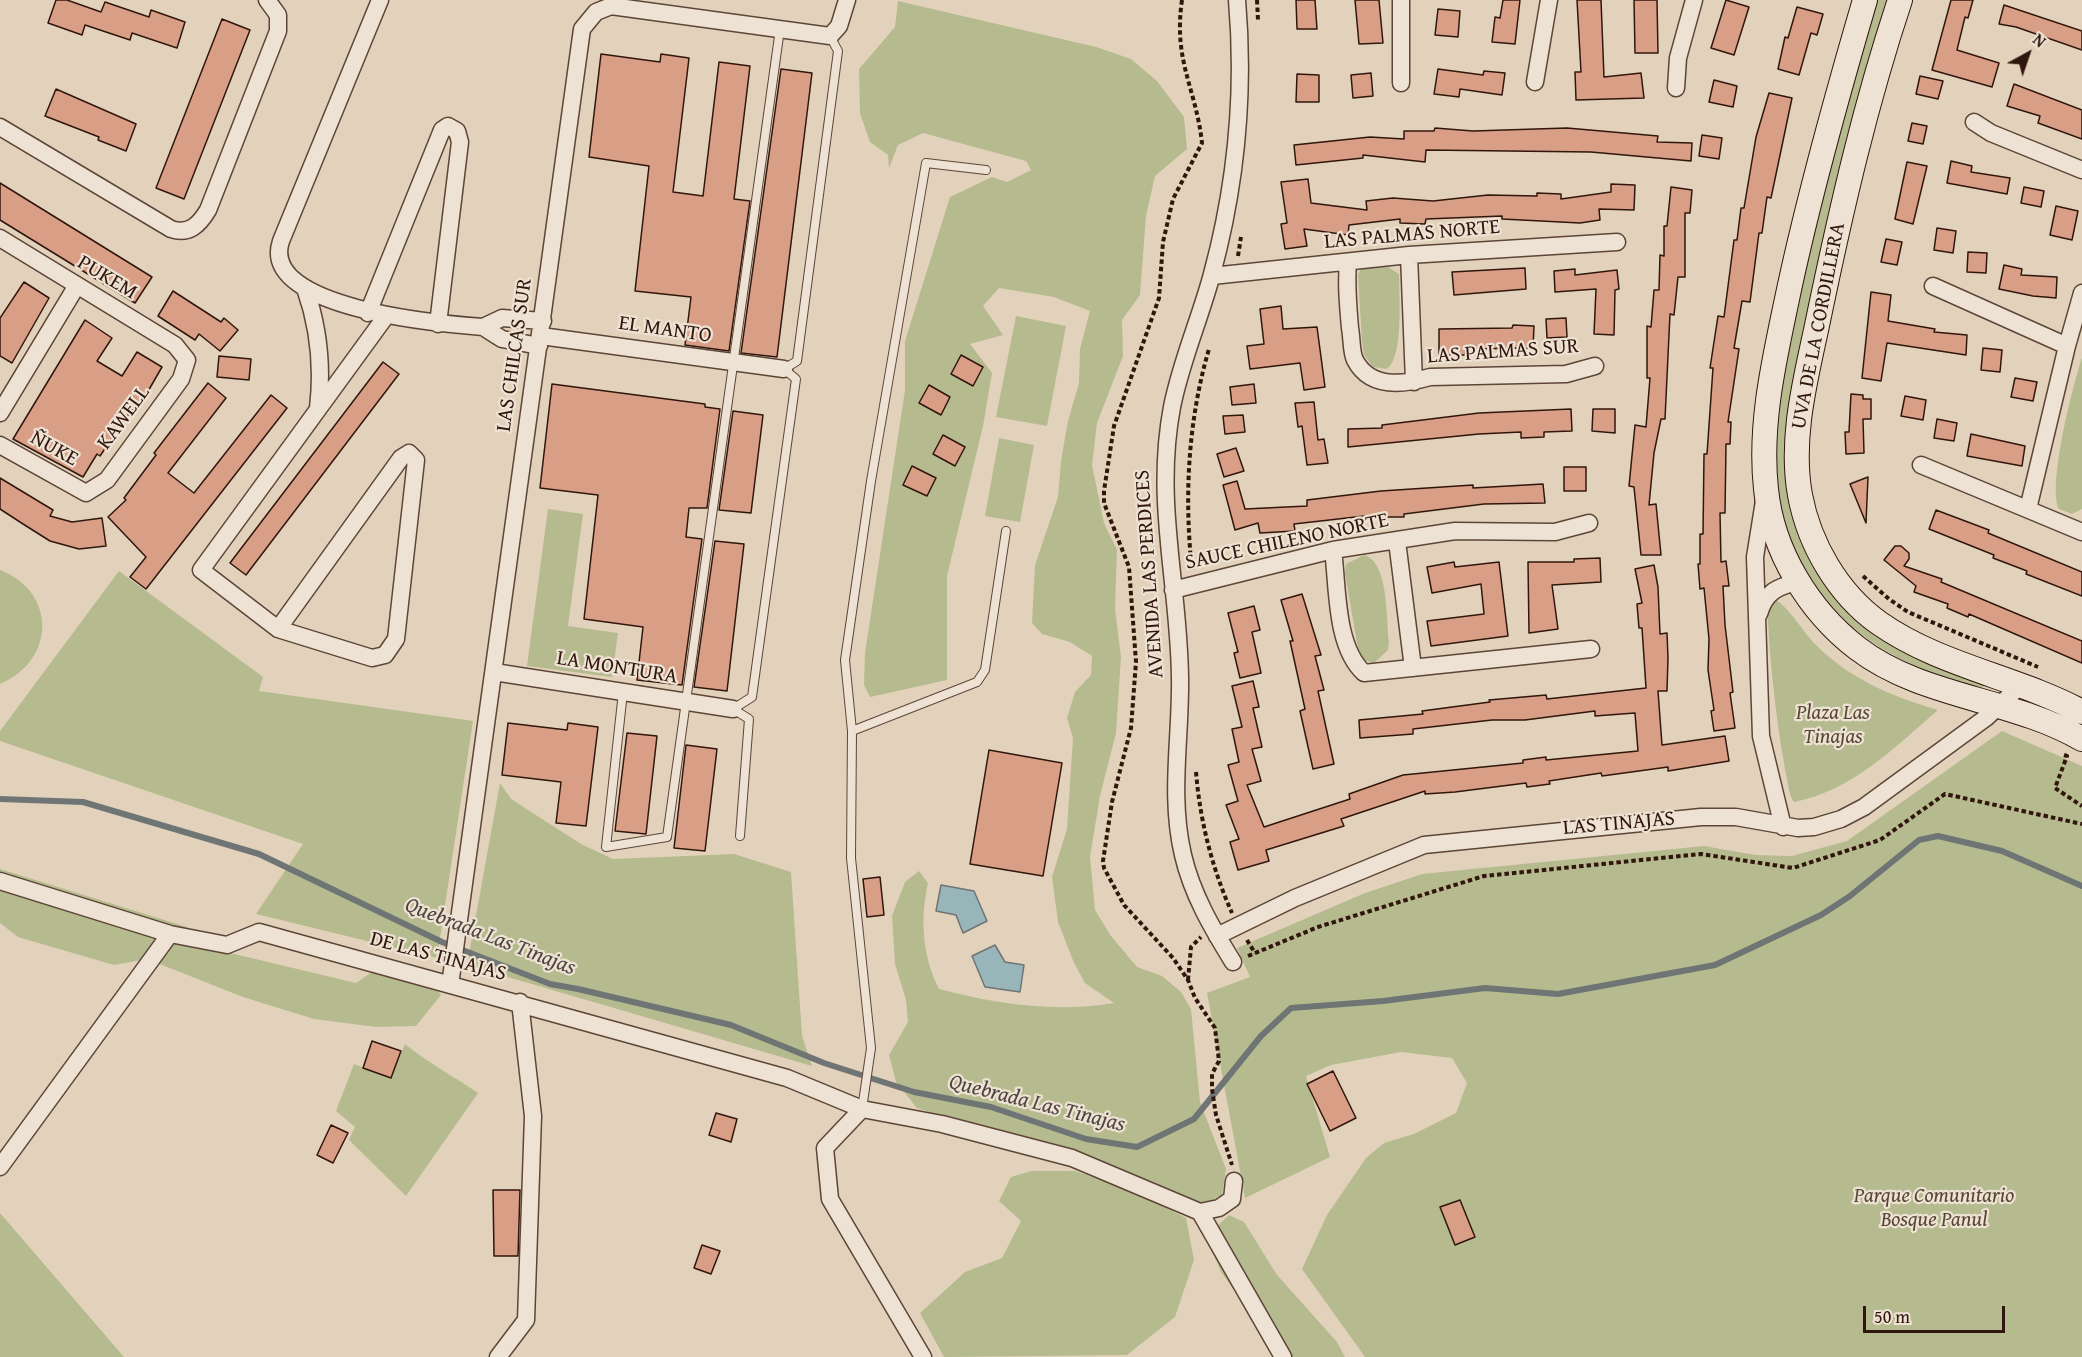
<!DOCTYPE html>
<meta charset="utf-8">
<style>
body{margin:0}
#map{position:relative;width:2082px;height:1357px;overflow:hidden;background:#e3d2bb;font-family:"Gentium Book Plus",serif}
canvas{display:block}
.north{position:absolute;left:1998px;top:24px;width:60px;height:60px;-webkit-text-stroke:4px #ede2d3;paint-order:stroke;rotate:40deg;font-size:16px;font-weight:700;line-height:24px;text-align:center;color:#30160c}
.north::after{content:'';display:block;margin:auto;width:21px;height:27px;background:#30160c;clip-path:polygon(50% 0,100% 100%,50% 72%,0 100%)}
.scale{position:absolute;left:1863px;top:1306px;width:142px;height:27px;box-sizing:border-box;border:3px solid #30160c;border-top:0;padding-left:8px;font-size:18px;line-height:21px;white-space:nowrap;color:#30160c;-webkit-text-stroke:4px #ede2d3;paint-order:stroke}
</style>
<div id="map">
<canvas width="2082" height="1357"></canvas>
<div class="north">N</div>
<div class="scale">50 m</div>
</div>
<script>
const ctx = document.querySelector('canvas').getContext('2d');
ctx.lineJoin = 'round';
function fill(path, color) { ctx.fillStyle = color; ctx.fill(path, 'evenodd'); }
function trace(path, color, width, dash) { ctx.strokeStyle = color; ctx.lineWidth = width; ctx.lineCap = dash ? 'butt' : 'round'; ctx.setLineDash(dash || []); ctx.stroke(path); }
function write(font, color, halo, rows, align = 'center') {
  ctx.font = font + ' "Gentium Book Plus",serif'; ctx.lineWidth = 4.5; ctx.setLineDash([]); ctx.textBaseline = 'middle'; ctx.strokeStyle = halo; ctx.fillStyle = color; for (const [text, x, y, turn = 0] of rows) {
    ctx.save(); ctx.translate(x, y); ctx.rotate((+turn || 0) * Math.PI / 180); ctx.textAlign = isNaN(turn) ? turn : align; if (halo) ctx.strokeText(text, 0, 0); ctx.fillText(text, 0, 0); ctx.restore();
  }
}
const green = new Path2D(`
 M1874,0H1888L1848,136L1793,404L1826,579L1985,684L1984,687C1954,685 1903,662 1878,646C1813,605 1782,545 1773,470C1771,451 1775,430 1778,411C1783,367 1791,325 1801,281C1823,186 1844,94 1874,0Z
 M898,1L1096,47L1131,59L1157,81L1184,117L1187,149L1155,176L1146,216L1140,295L1122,320L1123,356L1097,423L1092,465L1104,523L1117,550L1115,609L1121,657L1116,733L1100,796L1090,857L1095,910L1111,936L1137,967L1162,976L1181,992L1191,1009L1200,1102L1226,1169L1222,1195L1201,1206L1029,1138L978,1130L917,1108L896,1082L889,1055L908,1022L906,1000L895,964L892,916L905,882L919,871L928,883C920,919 922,955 939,989C997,1004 1054,1013 1114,1003L1085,983L1074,963L1058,922L1052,877L1067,829L1073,738L1067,718L1075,692L1091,675L1092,656L1070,642L1042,634L1032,623L1035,565L1058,497L1061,461L1068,421L1079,383L1080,349L1090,311L1054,297L999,288L983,306L1003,335L970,344L992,373L983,426L947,576V680L870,697L864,685L865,653L905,390V341L950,197L992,177L1007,182L1031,170L1026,161L923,133L898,145L889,168L888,155L870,142L860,113L859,69L895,27Z
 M1385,265L1399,274C1399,296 1404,356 1387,369L1373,367L1364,355L1362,341L1358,275L1361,268Z
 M1016,316L1066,326L1047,426L996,417Z
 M2082,358V509L2072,514L2059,509C2047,488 2073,383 2082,358Z
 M999,438L1034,445L1020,522L985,516Z
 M548,509L583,514L568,626L618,633L612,677L527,666Z
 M1364,555C1389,562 1386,618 1389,641L1388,650L1374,663L1363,660L1359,655L1345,573L1346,564Z
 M0,570C58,593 55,661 0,684Z
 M119,571L263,677L259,691L473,721L437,958L256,914L303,844L0,741V731Z
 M1773,598C1790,608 1802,631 1816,645C1850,679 1893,697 1938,710C1895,747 1852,791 1794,802L1790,795C1777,731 1770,669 1767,603Z
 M2002,731L2082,766V1357H1365L1302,1269L1327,1215L1366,1158L1384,1143L1414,1134L1456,1113L1467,1083L1452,1058L1401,1052L1331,1065L1306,1076L1330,1157L1245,1198L1207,993L1250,977L1237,948L1365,893L1422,874L1704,846L1755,855L1792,856L1847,841Z
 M500,783L511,799L581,844L613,859L734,854L791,872L802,1036L812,1066L467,965Z
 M0,869L187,927L205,947L356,983L384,964L425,972L441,995L416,1026L376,1027L314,1019L243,997L147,959L114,965L18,937L0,923Z
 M405,1044C428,1063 453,1076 478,1093L406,1196L349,1140L355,1127L336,1111L354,1064L391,1078Z
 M1031,1171H1075L1129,1189L1186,1218L1194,1260L1175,1317L1127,1355L944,1357L920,1313L965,1272L1002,1258L1021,1221L999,1201L1011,1177Z
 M0,1213L124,1357H0Z
 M1229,1215L1244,1222L1277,1275L1337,1342L1345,1357H1283L1221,1272L1206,1237Z`);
const water = new Path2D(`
 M941,885L974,891L987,921L963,933L956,915L936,911Z
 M995,945L1005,962L1024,965L1020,992L985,987L972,956Z`);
const stream = new Path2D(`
 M0,799L83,802L259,854L442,942L550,984L578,989L731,1025L824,1063L914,1092L991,1107L1086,1139L1137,1147L1194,1119L1261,1036L1291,1008L1383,1001L1485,988L1558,994L1715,965L1821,915L1850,896L1919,840L1938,836L2002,851L2082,886`);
const building = new Path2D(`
 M56,0H67L101,12L105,2L149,17L151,10L185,22L177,48L132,33L130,40L85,25L82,35L48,23Z
 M1296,0H1315L1317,29H1297Z
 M1355,0H1379L1383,43L1359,44Z
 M1503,0H1520L1515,44L1492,42L1495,17L1500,18Z
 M1577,0H1601L1604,77L1641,73L1644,98L1576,100L1575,72H1581Z
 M1634,0H1657L1658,53H1635Z
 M1726,0L1749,7L1734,55L1711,48Z
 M1951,0H1973L1968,18L1965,17L1957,50L1999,63L1992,87L1932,70Z
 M2004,5L2082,31V50L2016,27L1999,24Z
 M1797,7L1823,14L1817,35L1811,33L1799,75L1778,69L1785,37L1788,38Z
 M1438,9L1460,11L1458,37L1435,35Z
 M222,19L250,30L184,199L156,188Z
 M601,54L660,62L661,54L689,58L673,192L703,196L719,62L750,66L734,199L750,201L729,351L685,345L691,297L635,291L649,166L589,157Z
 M781,69L812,73L777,357L741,353Z
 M1438,69L1483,75L1484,71L1505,73L1502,95L1460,89L1459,97L1434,94Z
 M1371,73L1373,96L1353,98L1351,75Z
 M1297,74L1319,75V102H1296Z
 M1920,76L1943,81L1938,99L1916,94Z
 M1714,80L1737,86L1733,107L1709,102Z
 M2014,84L2082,110V139L2038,123L2040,116L2007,106Z
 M56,89L136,124L126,151L98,140L99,137L45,116Z
 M1769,93L1792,98L1771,198L1767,197L1762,233H1759L1750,302L1742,301L1734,348L1739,349L1728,422H1731L1730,444H1726L1725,513H1720L1721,562L1726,561L1729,586H1723L1725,625L1733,692L1730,693L1735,728L1714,731L1711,711L1714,710L1708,670L1709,639L1704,588L1700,589L1698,564H1700V534H1703L1704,454H1707L1713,368H1710L1718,316L1724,317L1734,240H1737L1741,208H1744L1756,137Z
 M1912,123L1927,126L1923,144L1908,141Z
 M1435,128L1473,131L1567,128L1658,136L1657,142L1692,143L1691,161L1591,152L1426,150L1425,162L1363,155V158L1296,165L1294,145L1370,137L1404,139V131H1434Z
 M1702,135L1722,138L1719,159L1699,156Z
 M1951,161L1972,166L1971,172L2010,178L2007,194L1947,183Z
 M1907,162L1927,166L1913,224L1895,219Z
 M1308,179L1311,203L1367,210L1366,201L1393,198L1433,201L1488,195L1537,196V193L1561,194V199L1611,192V184L1635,185L1634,210L1599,209L1600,220L1580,223L1502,219V216L1426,219L1425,224L1400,223V219L1349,225L1348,235L1304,229L1307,246L1285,249L1281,224L1287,223L1281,182Z
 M0,183L152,277L135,303L0,220Z
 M1671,187L1692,190L1690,213H1685V277H1678L1674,315L1670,314L1665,419H1661L1654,453L1649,505L1656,504L1661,555H1641L1634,487L1629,486L1635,425L1646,427L1650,378H1647V326L1651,327L1654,290H1659L1660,255L1664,256V226H1667Z
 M2024,187L2044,191L2041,207L2021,203Z
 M2056,206L2078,211L2072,240L2050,235Z
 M1937,228L1956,231L1953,253L1934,250Z
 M1886,239L1902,242L1897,265L1881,262Z
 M1968,252L1987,253L1986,273L1967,272Z
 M2004,265L2022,269L2021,275L2057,277L2056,298L2033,296L1999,289Z
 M1525,268L1526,289L1454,295L1452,272Z
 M1575,269V275L1617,270L1619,289L1615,290L1614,335L1594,334L1596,289L1555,292L1554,271Z
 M24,282L49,298L12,363L0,356V318Z
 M173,291L221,322L224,318L238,330L220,351L199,334L195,340L158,316Z
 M1871,292L1891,295L1888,321L1935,329L1934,332L1967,335L1966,355L1887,343L1881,381L1862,378Z
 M1281,306L1283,329L1317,327L1325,387L1304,390L1300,363L1250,369L1247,346L1264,344L1260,309Z
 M1566,318L1567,337L1547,338L1546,319Z
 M85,320L112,338L97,361L122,376L137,352L162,367L136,412L132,409L100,456L97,454L83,477L13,439Z
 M1513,325L1534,326L1533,348L1465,349V355H1439V329L1512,328Z
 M1983,348L2002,350L2000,372L1981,370Z
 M961,355L983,367L973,386L951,374Z
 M219,356L251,359L249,380L217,377Z
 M383,362L399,374L246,575L230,563Z
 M2015,378L2037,382L2033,401L2011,397Z
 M208,383L226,398L168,473L194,493L271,395L287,408L146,589L130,577L146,557L108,517L126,500L124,498L156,455L154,453Z
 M552,384L705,404V407L720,409L707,508H689L686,537L702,539L682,685L637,680L643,627L584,619L598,495L540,488Z
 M1254,384L1256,403L1232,405L1230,387Z
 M929,385L950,397L941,415L919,403Z
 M1851,394L1863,395V399H1871V419H1863L1864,453L1846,454L1845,432H1849Z
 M1905,396L1926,400L1923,420L1901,416Z
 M1314,402L1318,440L1324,439L1328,463L1307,465L1302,426L1298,427L1295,403Z
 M1571,409L1572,431L1544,432V437L1521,438V432L1479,434L1348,447V429L1382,428V425L1479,413Z
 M1593,409H1615V433L1592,431Z
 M733,411L763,415L751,513L719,510Z
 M1243,415L1245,432L1225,434L1223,416Z
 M1937,419L1957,423L1954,441L1934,438Z
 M1971,434L2025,446L2022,466L1967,456Z
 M943,435L965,447L955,466L933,454Z
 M1236,448L1244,471L1224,477L1217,454Z
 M912,466L936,478L927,496L903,485Z
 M1564,467H1586V491H1564Z
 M1868,477L1866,523L1850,484Z
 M0,478L53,510L50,516L72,522L102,518L106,546L79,549L50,541L23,524L0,509Z
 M1237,481L1245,509L1307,506V500L1381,491L1473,485V488L1543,484L1545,503L1484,504L1404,514V517H1382V514L1294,524L1295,531L1260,533L1258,523L1235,530L1223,485Z
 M1936,510L1989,530L1988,533L2082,572V596L2026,574L2027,571L1993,558L1994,555L1929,529Z
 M715,541L744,544L727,691L694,687Z
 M1895,546H1901L1909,553V559L1904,566L1942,579L1941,582L2082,641V663L1969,614L1968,617L1947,608L1948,604L1914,592L1916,586L1884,560Z
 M1600,558L1601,582L1552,585L1558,629L1529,633L1528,562H1574V559Z
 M1454,562L1455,567L1499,562L1508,636L1431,646L1427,621L1484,614L1481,584L1432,593L1427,567Z
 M1654,565L1658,587L1660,634L1667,633L1668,658L1667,691H1658L1662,745L1725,736L1729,761L1668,771V767L1602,776L1601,773L1549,781L1550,784L1527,787L1526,783L1455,792L1425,794V791L1341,819L1344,826L1266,850L1269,861L1238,870L1230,842L1239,839L1226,805L1238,801L1228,765L1239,762L1232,729L1242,727L1232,686L1253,681L1259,707L1253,708L1262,747L1252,749L1261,781L1247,785L1264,827L1350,799L1349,794L1403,775L1523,763V760L1546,757V760L1638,751L1635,713L1595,716V711L1525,720H1492L1413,729V734L1360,738L1359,720L1423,714L1422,711L1490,702L1489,700L1546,695L1547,699L1646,688L1642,628H1639L1637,604L1642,603L1635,569Z
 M1302,594L1321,655L1315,656L1324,690L1318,691L1334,764L1313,769L1300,711L1305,709L1290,641H1293L1281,600Z
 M1254,606L1260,630L1252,632L1261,673L1240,678L1234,653L1238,652L1228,613Z
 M508,723L567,730L568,723L598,727L586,826L556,823L561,782L502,775Z
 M627,733L657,736L646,834L615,831Z
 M686,745L717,749L705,851L674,848Z
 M989,750L1062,763L1043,876L970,864Z
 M880,877L884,915L867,917L863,879Z
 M372,1041L401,1051L391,1078L363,1068Z
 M1333,1071L1356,1118L1330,1131L1307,1084Z
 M716,1113L737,1119L731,1142L709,1135Z
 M331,1125L348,1133L333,1163L317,1155Z
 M493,1190H520L518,1256H494Z
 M1460,1200L1475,1237L1455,1245L1440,1207Z
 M702,1245L720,1251L711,1274L694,1268Z`);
const path = new Path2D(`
 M1182,0C1173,61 1196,88 1202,143L1173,199L1163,242L1159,298L1114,426L1104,491V503L1129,567L1136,662L1131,728L1112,802L1103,861L1104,868L1124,905L1173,958L1188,980L1195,998L1215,1028L1219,1061L1212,1074V1089L1216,1115L1232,1165
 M1257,0L1258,20
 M1238,256L1241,237
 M1192,570C1184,497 1188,420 1209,349
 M1863,576L1889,599L1908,612L2038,667
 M2064,755L2067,756L2055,788L2082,806
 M1196,772C1200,821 1212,868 1232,913
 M1247,940L1255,953
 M1248,956L1318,927L1484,876L1701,854L1793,868L1880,840L1945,794L2082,824
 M1188,980L1191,947L1201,937`);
const lane = new Path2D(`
 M623,692L606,847L667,837L780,29
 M852,731L977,682L985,670L1006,531
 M740,836L749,719L733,709L752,697L796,379L784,369L797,361L838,51L830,36
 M862,1109L871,1048L851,858L852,731L845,660L871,481L926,163L986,170`);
const street = new Path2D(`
 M380,0L281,241C258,309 443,324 483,327
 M1535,82L1549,0
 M1401,83V0
 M1676,88L1678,58L1694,0
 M1974,122L1991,133L2082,170
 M0,127L171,229C189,235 199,225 208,210L278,31V15L267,0
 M0,238L175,345L187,360L181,379L107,480L86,493L0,445
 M1409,255L1414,382
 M1348,262C1346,285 1348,305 1350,328C1352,338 1351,352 1355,360C1370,389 1403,385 1430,377L1566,374L1595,366
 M1212,276L1409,255L1617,242
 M1933,286L2067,346
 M305,288C319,328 323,366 318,408
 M368,313L442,130L448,126L457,131L460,142L438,324
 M541,336L784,369
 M539,346L502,339L483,327L502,318L543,321
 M0,413L76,287
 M1921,465L2082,532
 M1764,501L1755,557L1761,736L1783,827
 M2028,509L2067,346L2082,293
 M1397,541L1413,668
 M1333,550C1338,588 1335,646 1364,673L1591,649
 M1173,590L1333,550L1455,531L1555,532L1589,523
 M1759,614C1765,592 1778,586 1799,582
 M278,629L401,458L409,453L416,460L396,639L385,655L372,658L278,629L201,570L386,316
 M494,672L733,709
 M0,881L170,934L227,945L259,932L787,1078L862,1109
 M1217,936L1295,898L1424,845L1701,817H1736L1798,828L1814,827L1841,819L1864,807L1987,717L2021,685
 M1233,962C1212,928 1192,894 1183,855C1169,796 1181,737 1180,678C1179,584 1154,502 1172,407C1181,361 1200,319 1212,274C1236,185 1245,92 1237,0
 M450,985L582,29L596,12L611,6L830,36L839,26L847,0
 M0,1167L170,934
 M1200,1212L1283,1357
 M498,1357L526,1320L533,1116L520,1002
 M923,1357L830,1199L825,1148L862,1109L942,1124L1072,1158L1200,1212L1219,1208L1232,1199L1234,1181`);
const secondary = new Path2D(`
 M1865,0C1836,99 1808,199 1787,299C1774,361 1759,425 1766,489C1772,551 1809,611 1857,648C1922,698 2011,698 2082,739
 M1900,0C1866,102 1842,206 1820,311C1808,371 1789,434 1800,495C1809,544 1838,594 1879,623C1940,666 2017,677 2082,712`);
const streetNames = [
 ["LAS PALMAS NORTE",1412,235,-5],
 ["PUKEM",107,278,31],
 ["UVA DE LA CORDILLERA",1819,326,-79],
 ["EL MANTO",665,330,8],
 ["LAS PALMAS SUR",1503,352,-4],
 ["LAS CHILCAS SUR",515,355,-82],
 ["KAWELL",124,418,-54],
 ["ÑUKE",54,449,29],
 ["SAUCE CHILENO NORTE",1287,542,-12],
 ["AVENIDA LAS PERDICES",1150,574,-94],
 ["LA MONTURA",617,668,9],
 ["LAS TINAJAS",1619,824,-5],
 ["DE LAS TINAJAS",438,957,15]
];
const parkNames = [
 ["Plaza Las",1833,714],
 ["Tinajas",1833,738],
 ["Parque Comunitario",1934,1197],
 ["Bosque Panul",1934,1221]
];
const waterNames = [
 ["Quebrada Las Tinajas",490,937,21],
 ["Quebrada Las Tinajas",1037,1104,14]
];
fill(green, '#b5bb8e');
fill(water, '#98b5b9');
trace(water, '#6e7574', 1.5);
trace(stream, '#6e7574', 6);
fill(building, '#d89e86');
trace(building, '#30160c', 1.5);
trace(lane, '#5d4538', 10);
trace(street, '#5d4538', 19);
trace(secondary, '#30160c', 26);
trace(path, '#30160c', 4, [4.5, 3]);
trace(lane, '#ede2d3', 8);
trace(street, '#ede2d3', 16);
trace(secondary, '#ede2d3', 24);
write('21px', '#30160c', '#ede2d3', streetNames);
write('italic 21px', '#584833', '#ede2d3', parkNames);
write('italic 22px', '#4f4640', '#ede2d3', waterNames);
</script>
